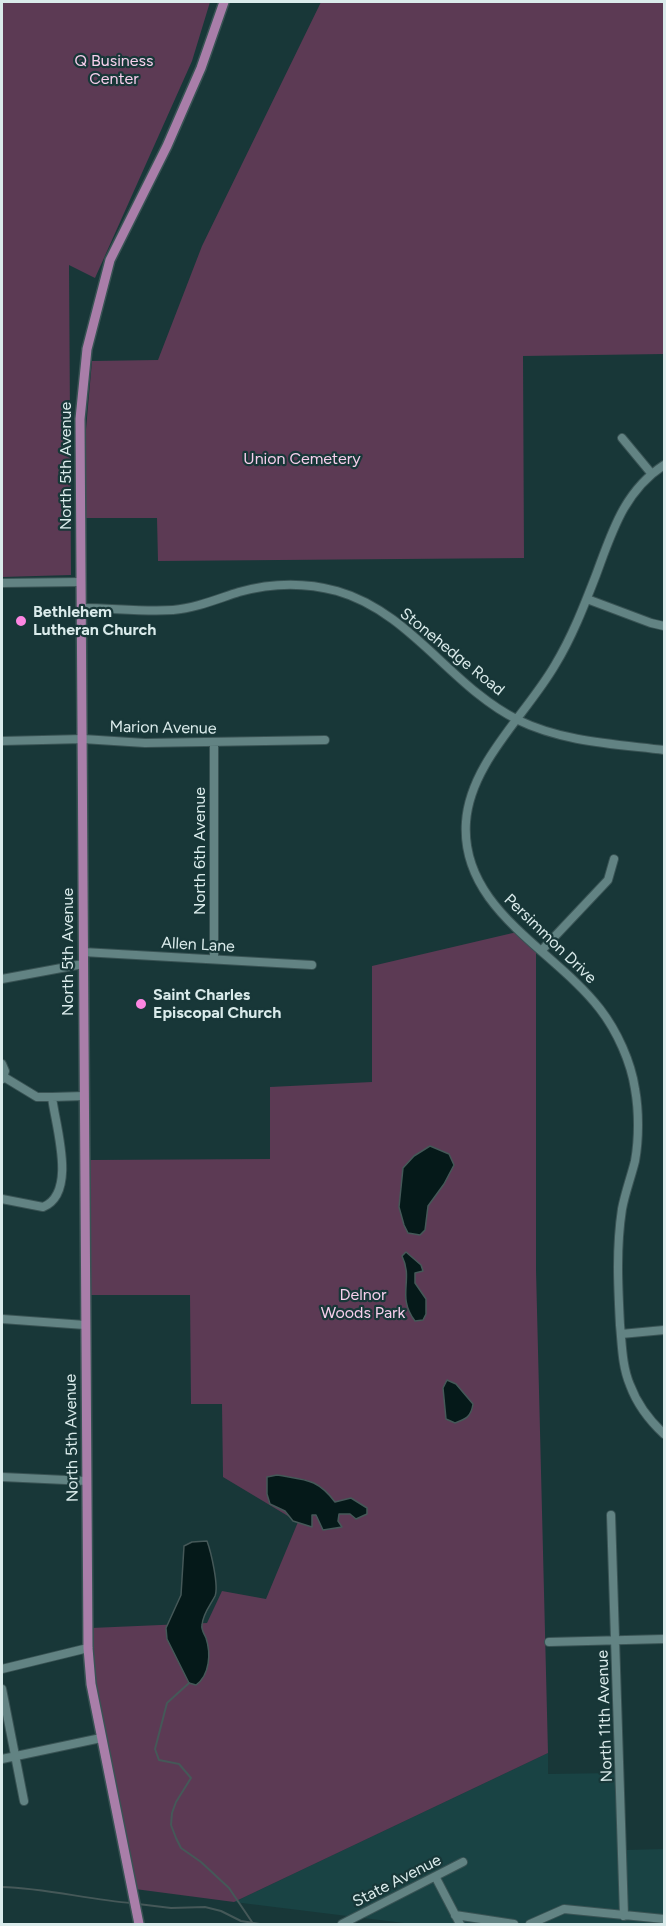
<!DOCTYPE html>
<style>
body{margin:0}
#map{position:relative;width:666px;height:1926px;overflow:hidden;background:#183738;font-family:Figtree,sans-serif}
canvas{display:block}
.frame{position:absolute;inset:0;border:3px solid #daebeb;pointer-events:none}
</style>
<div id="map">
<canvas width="666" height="1926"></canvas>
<div class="frame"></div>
</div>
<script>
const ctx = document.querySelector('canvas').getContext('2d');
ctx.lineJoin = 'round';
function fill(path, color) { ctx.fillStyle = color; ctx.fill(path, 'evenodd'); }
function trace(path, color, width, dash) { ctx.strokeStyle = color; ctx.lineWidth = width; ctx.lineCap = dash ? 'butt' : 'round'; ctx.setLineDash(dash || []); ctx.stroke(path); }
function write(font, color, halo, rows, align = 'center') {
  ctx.font = font + ' Figtree,sans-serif'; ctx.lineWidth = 4.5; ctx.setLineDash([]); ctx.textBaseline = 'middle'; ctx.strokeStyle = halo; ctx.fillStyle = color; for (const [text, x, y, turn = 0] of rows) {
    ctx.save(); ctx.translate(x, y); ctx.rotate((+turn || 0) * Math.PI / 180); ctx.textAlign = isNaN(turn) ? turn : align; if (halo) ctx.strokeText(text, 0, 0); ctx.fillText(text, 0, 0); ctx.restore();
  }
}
const built = new Path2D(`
 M548,1753V1774L617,1773L622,1918L664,1922V1924H412L234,1902Z
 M664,1849V1917L627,1914L626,1850Z`);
const green = new Path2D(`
 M2,2H210L192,61L95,278L69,265L71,575L2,577Z
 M321,2H664V354L523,356L524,558L158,561L157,518H86V429L92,361L158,360L202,246Z
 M517,932L536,950V1270L548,1753L234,1902L135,1889L93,1684L91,1628L207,1623L222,1591L266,1599L298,1522L223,1477L222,1404H191L190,1295H90L89,1160L270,1159V1087L372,1082V966Z`);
const water = new Path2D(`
 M430,1146L449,1154L454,1165L444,1184L428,1206L425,1230L420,1235L408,1233L404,1225L399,1207L403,1168L414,1156Z
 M406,1252L421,1265L423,1271L415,1273V1283L426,1299V1314L423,1320L415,1321C396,1296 414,1280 402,1256Z
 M447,1380L456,1384L473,1404C471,1417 466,1419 455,1423L446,1419L443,1388Z
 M277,1475C305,1480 317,1478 335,1502L351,1498L367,1508V1514L356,1519L350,1514H339L338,1521L342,1527L323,1530L316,1515H312V1527L293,1521L285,1511L270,1504L267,1494V1477Z
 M207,1541C211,1552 219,1586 215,1596C210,1606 203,1613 202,1625C201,1630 204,1633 206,1638C211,1653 210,1675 196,1685L189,1683L167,1639L166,1628L181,1595L184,1546L192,1542Z`);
const stream = new Path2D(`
 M189,1683L167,1703L155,1749L159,1760L179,1764L191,1778L176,1802L172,1813L171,1825L176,1838L181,1848L201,1862L229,1888L252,1922
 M2,1887C46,1888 89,1900 132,1903
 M138,1904L171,1908L205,1907L221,1911L241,1921L260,1924`);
const minor = new Path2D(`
 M622,438L651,473
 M664,465C624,491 612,532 596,575C584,606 572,637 555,665C526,715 470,763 466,822C460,909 554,949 600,1009C617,1031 631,1062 635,1089C639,1111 639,1139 635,1161C631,1177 625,1193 622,1209C616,1248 618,1286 620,1325C622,1345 622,1366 630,1385C637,1404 649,1420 664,1434
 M2,583L81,582
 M587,599L651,623L664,626
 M82,608C111,608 143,612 173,610C196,608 217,599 239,592C271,583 304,582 337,591C411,612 451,687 518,720C563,742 615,744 664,750
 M2,741L83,739L145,743L325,740
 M214,743V959
 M541,951L608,880L614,859
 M83,952L312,965
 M2,979L83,964
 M2,1064L5,1071L2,1079
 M4,1077L37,1097H52
 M2,1199L43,1207C78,1193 55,1125 52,1097L84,1096
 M2,1319L85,1325
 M621,1334L664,1330
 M2,1477L87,1481
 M611,1515L624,1916
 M549,1642L664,1639
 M2,1669L88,1648
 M2,1689L24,1801
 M2,1759L101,1738
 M436,1878L460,1924
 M455,1915L514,1924
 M342,1924L463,1862
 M530,1924L564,1909L664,1919`);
const major = new Path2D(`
 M139,1924L91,1684L88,1648L80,419L87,349L110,260L167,146L201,68L224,2`);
const markers = [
 [21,621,6,"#fd86e2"],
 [141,1004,6,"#fd86e2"]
];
const parkNames = [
 ["Q Business",114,61],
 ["Center",114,79],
 ["Union Cemetery",302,459],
 ["Delnor",363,1295],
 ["Woods Park",363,1313]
];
const streetNames = [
 ["North 5th Avenue",66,466,-90],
 ["Stonehedge Road",452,652,39],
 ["Marion Avenue",163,728,1],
 ["North 6th Avenue",200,851,-90],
 ["Persimmon Drive",550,939,44],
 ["Allen Lane",198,945,3],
 ["North 5th Avenue",68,952,-90],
 ["North 5th Avenue",72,1438,-91],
 ["North 11th Avenue",605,1716,-92],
 ["State Avenue",397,1881,-27]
];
const poiNames = [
 ["Bethlehem",33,612],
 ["Lutheran Church",33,630],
 ["Saint Charles",153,995],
 ["Episcopal Church",153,1013]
];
fill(built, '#194344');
fill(green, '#5c3a54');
fill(water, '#051919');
trace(water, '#455858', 1.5);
trace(stream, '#455858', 2);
trace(minor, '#395354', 10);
trace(major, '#395354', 12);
trace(minor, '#628383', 8);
trace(major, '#a97ea9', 9);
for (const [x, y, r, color] of markers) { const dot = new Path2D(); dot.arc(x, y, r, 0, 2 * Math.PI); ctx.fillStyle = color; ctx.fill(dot); trace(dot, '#183738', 2); }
write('16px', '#f7cfec', '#183738', parkNames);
write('16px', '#daebeb', '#183738', streetNames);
write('bold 16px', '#daebeb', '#183738', poiNames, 'left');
</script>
